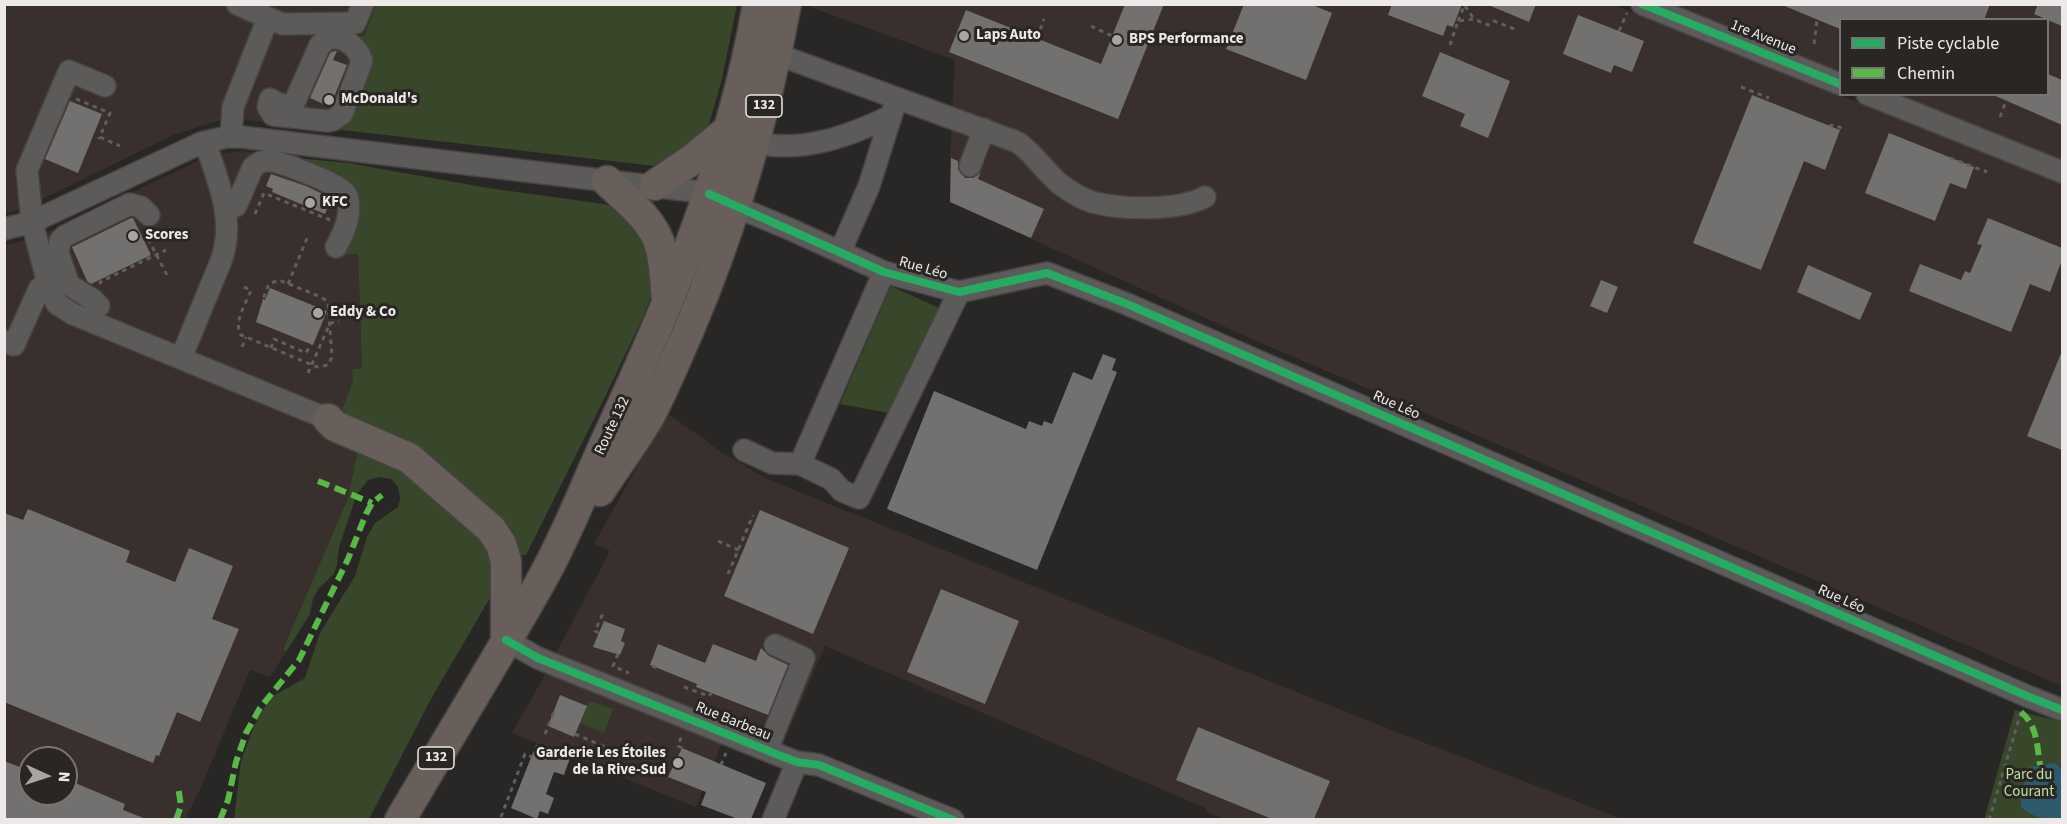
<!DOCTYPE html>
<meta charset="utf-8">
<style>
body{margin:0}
#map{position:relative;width:2067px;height:824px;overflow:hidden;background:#292725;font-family:"Source Sans 3",sans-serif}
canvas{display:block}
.frame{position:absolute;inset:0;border:6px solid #ece9e8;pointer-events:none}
.legend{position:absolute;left:1839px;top:18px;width:210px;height:78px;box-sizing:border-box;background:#2a2624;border:2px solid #787472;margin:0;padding:8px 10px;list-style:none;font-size:18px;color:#ece9e8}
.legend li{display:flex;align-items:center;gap:12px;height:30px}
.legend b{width:30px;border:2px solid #787472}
.north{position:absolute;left:18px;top:746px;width:60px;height:60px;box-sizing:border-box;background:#2a2624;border:2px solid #787472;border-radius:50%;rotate:93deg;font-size:16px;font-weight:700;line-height:24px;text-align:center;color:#ece9e8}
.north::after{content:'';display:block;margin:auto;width:21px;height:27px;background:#a8a5a4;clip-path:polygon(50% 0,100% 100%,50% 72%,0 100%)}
</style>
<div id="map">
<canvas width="2067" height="824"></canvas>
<div class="frame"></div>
<ul class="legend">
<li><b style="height:8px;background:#26ab63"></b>Piste cyclable</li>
<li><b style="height:8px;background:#58b947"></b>Chemin</li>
</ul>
<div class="north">N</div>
</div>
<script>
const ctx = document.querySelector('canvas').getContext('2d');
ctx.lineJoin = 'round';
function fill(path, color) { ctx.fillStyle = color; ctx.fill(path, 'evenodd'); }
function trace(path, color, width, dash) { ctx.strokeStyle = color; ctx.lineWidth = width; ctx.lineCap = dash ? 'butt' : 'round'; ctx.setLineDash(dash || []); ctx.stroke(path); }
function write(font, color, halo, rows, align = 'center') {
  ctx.font = font + ' "Source Sans 3",sans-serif'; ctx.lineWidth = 6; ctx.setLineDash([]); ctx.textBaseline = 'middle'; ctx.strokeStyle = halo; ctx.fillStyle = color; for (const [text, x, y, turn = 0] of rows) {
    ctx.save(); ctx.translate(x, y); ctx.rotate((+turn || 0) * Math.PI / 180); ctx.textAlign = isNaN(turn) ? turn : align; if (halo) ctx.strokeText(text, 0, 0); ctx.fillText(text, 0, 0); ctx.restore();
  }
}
const built = new Path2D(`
 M4,5H376L364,36H353L363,50L346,116L266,122L229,119L211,123L173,135L55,193L18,210L5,213Z
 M805,5H1614L2062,184V686L1254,340L950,202V158L955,60Z
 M1666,5H2062V161L1893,95L2048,94V20H1840V74Z
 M242,151L298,158L296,162L346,184L358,254L362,368L352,369L353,381L339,418L359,443L348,498L283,649L286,652L270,677L250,670L202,785L185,819L5,820V245L19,242L56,229L208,156ZM30,758H66V794H30Z
 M667,413L723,453L767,479L1389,729L1622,819H1225L1206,812V808L825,646L783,744L556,653L610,551L594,544Z
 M546,673L722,743L696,807L512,733Z`);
const green = new Path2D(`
 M376,5H737L721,83L708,127L703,137L669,162L655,166L333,129L367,65L352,36H364Z
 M298,158L348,163L488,188L604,204L620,209L644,230L654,288L644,315L605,397L526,555H512L339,418L353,381L352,369L362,368L358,254H344L343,246L353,214L296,162Z
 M891,286L939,308L889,413L840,404Z
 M359,443L390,457L491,544V596L431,699L369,819L234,820L241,761L254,726L266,705L275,695L305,678L320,633L355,576L367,537L375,523L398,507L400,499L398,487L391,479L379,477L368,480L357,494L339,547L337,565L334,574L319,588L313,599L310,614L286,652L283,649L348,498Z
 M589,701L613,709L604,733L580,723Z
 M2015,710L2062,722V819L1984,820Z`);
const water = new Path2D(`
 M2055,763L2062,770V819C2048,820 2032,818 2021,807C2020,792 2025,780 2030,767Z`);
const building = new Path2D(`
 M1125,4H1164L1118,119L949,52L966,10L1101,64Z
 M1244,4H1310L1332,13L1306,80L1226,49Z
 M1392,4H1462L1453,27L1447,25L1443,36L1388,15Z
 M1486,4H1536L1529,22Z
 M1780,4H1990L1984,20H1840V29Z
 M2038,4H2062V26L2034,14Z
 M1578,15L1644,41L1632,72L1614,65L1611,73L1563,54Z
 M334,51H337L333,60L347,65L330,107L310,98L330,53Z
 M1440,52L1510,81L1488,138L1460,126L1465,114L1422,96Z
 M2048,74L2062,80V125L1991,94H2048Z
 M1752,95L1840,130L1825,170L1804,161L1761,270L1693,243Z
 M70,101L102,114L78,173L45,159Z
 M1889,133L1974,167L1966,189L1950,183L1935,221L1865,193Z
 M951,158L958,161V169L965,178H973L981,171L978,179L1044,209L1031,238L950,202Z
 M271,174L306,186L331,198L325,214L272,192L273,189L266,186Z
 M131,218H133L151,255L91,284L87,281L72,247Z
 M1988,218L2062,248V260L2050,292L2030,284L2011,332L1909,291L1920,264L1961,280L1965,271L1970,273L1982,245L1977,244Z
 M1808,265L1872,293L1860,320L1797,292Z
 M1601,280L1618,287L1607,313L1590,306Z
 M270,288L327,311L313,345L256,322L263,299L265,300Z
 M2062,351V450L2027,436Z
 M1103,354L1116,359L1112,370L1117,372L1037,570L887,509L934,391L1026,429L1029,421L1042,426L1044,421L1052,424L1073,372L1092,380Z
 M28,509L130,551L126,562L175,582L189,548L233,566L212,619L239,629L200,722L177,712L159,756L156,755L153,763L4,702V513L23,520Z
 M760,510L849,548L813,634L724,596Z
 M941,589L1019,621L985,704L907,672Z
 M604,621L625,629L621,641L625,643L620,655L593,647Z
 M658,644L705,663L713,644L756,661L761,648L769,656L788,665L768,715L696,687L697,684L650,665Z
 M560,695L587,706L574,737L548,726Z
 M1198,727L1330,781L1314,819H1272L1176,780Z
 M536,745L570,758L564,775L554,772L546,794L554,798L548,814L540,811L537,819L511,808Z
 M682,748L766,783L751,819H738L701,805L706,792L668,777Z
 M4,761L30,771V794H66V790L69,792L73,782L125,804L123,810L146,819H4Z`);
const path = new Path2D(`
 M1465,6L1474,19
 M1458,21L1465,4
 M1091,26L1112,36
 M1619,31L1627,13
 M1037,38L1044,19
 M1814,44L1817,20
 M1450,45L1458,21L1474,19L1488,25L1494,21L1517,30
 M1741,87L1769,98
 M76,99L110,113L99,139
 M2000,117L2006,101
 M1829,126L1834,125L1846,130
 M100,137L120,146
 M1950,158L1987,172
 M255,214L264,193L330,220
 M144,231L167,275
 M101,284L100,282L166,250
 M288,284L308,236
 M244,287L251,290C246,304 233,322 241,335L317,367L328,365L332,357L328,302L321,297L279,280L269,284L263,299
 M242,347L246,337
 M271,348L274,339L306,353L311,344
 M308,373L330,323L339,322
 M718,541L743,552
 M728,574L753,515
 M599,633L595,631L604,611
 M618,654L613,666L629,673
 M652,666L658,668
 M684,687L709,696L711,693
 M545,734L554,712
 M575,734L622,754
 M682,748L678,746L682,735
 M721,765L726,753
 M501,817L525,754L532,757
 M1989,820L2021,712`);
const minor = new Path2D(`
 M237,4L268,18
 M1642,4L1840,84
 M329,38C344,36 358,47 362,61L342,114L333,120L328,121L273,115L268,107L270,99C278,104 288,109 295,101L320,45Z
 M776,54L1017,142C1034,153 1044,171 1060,184C1069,191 1080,198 1092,202C1122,210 1178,211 1205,197
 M105,86L69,71L27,170L32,222L49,288L57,304L73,314L328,419
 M1867,94L2062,172
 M231,137L233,107L268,18L283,24L355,23L363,4
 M754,142C801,154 849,136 891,116L897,99
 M970,166L984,129
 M236,206L253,167C258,163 263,160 270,161C282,162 342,185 346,194C354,212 344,232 336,247
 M4,229L32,222L201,143L227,137H242L701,192L792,230L884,272L959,292L1047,273L1127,304L2027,696L2062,710
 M840,252L869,186L891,116
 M884,272L800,464L831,479L842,491L859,498L959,292
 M99,306L92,299L69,285L58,253L60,241L65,236L130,204L141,207L149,215
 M4,341L14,345L39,289L47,282
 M181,358L221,261C236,220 218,181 205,142
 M744,450L772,463L800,464
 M506,640L538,658L781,756L797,762L819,765L953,820
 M767,750L804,658L775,645
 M773,820L797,762`);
const highway = new Path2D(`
 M607,181C625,199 650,217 659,242C665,260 665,280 667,299
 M655,185L693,159L728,130
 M328,419L335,426L409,458L491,529L501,544L506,561V637
 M600,491C616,466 635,441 650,415C664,388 676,359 688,332C733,227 765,116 786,4
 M400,820C447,740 496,661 541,581C566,537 585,487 606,441C672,299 731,159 758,4`);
const quiet = new Path2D(`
 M318,481L372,503
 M2021,712C2037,725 2037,745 2040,765
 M176,820L181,806L178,786
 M220,820L228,800L236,762L246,733L260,708L299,660L348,559L366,514L372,503L382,495`);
const cycleway = new Path2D(`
 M1642,4L1840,84
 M709,194L884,272L959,292L1047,273L1127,304L2027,696L2062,710
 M506,640L538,658L781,756L797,762L819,765L953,820`);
const markers = [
 [964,36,6,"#a8a5a4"],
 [1117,40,6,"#a8a5a4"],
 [329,100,6,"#a8a5a4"],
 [310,203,6,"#a8a5a4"],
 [133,236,6,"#a8a5a4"],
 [318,313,6,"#a8a5a4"],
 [678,763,6,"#a8a5a4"]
];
const shields = [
 [764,106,36],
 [436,758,36]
];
const shieldNames = [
 ["132",764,106],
 ["132",436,758]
];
const poiNames = [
 ["Laps Auto",976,36],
 ["BPS Performance",1129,40],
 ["McDonald's",341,100],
 ["KFC",322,203],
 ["Scores",145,236],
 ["Eddy & Co",330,313],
 ["Garderie Les Étoiles",666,754,"right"],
 ["de la Rive-Sud",666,771,"right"]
];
const streetNames = [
 ["1re Avenue",1763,38,22],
 ["Rue Léo",923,269,16],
 ["Rue Léo",1396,406,24],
 ["Route 132",613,426,-65],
 ["Rue Léo",1841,600,24],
 ["Rue Barbeau",733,722,22]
];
const parkNames = [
 ["Parc du",2029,776],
 ["Courant",2029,793]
];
fill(built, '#392f2c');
fill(green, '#38462a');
fill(water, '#2e5a6d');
fill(building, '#737170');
trace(minor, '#464342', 24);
trace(highway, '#464342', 33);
trace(path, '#605e5e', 3, [4.5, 4.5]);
trace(minor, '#5d5b5a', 21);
trace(highway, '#695f5a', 30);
trace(quiet, '#58b947', 6, [12, 6]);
trace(cycleway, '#26ab63', 8);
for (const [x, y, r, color] of markers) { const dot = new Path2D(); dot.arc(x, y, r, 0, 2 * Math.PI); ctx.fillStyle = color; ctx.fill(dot); trace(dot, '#2a2624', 2); }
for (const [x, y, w] of shields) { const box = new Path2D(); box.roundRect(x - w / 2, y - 11, w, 22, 4.5); ctx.fillStyle = '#2a2624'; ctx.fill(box); trace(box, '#ece9e8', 1.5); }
write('bold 14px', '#ece9e8', null, shieldNames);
write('bold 15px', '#ece9e8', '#2a2624', poiNames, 'left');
write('15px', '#ece9e8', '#2a2624', streetNames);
write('15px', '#bee2a2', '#2a2624', parkNames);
</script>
